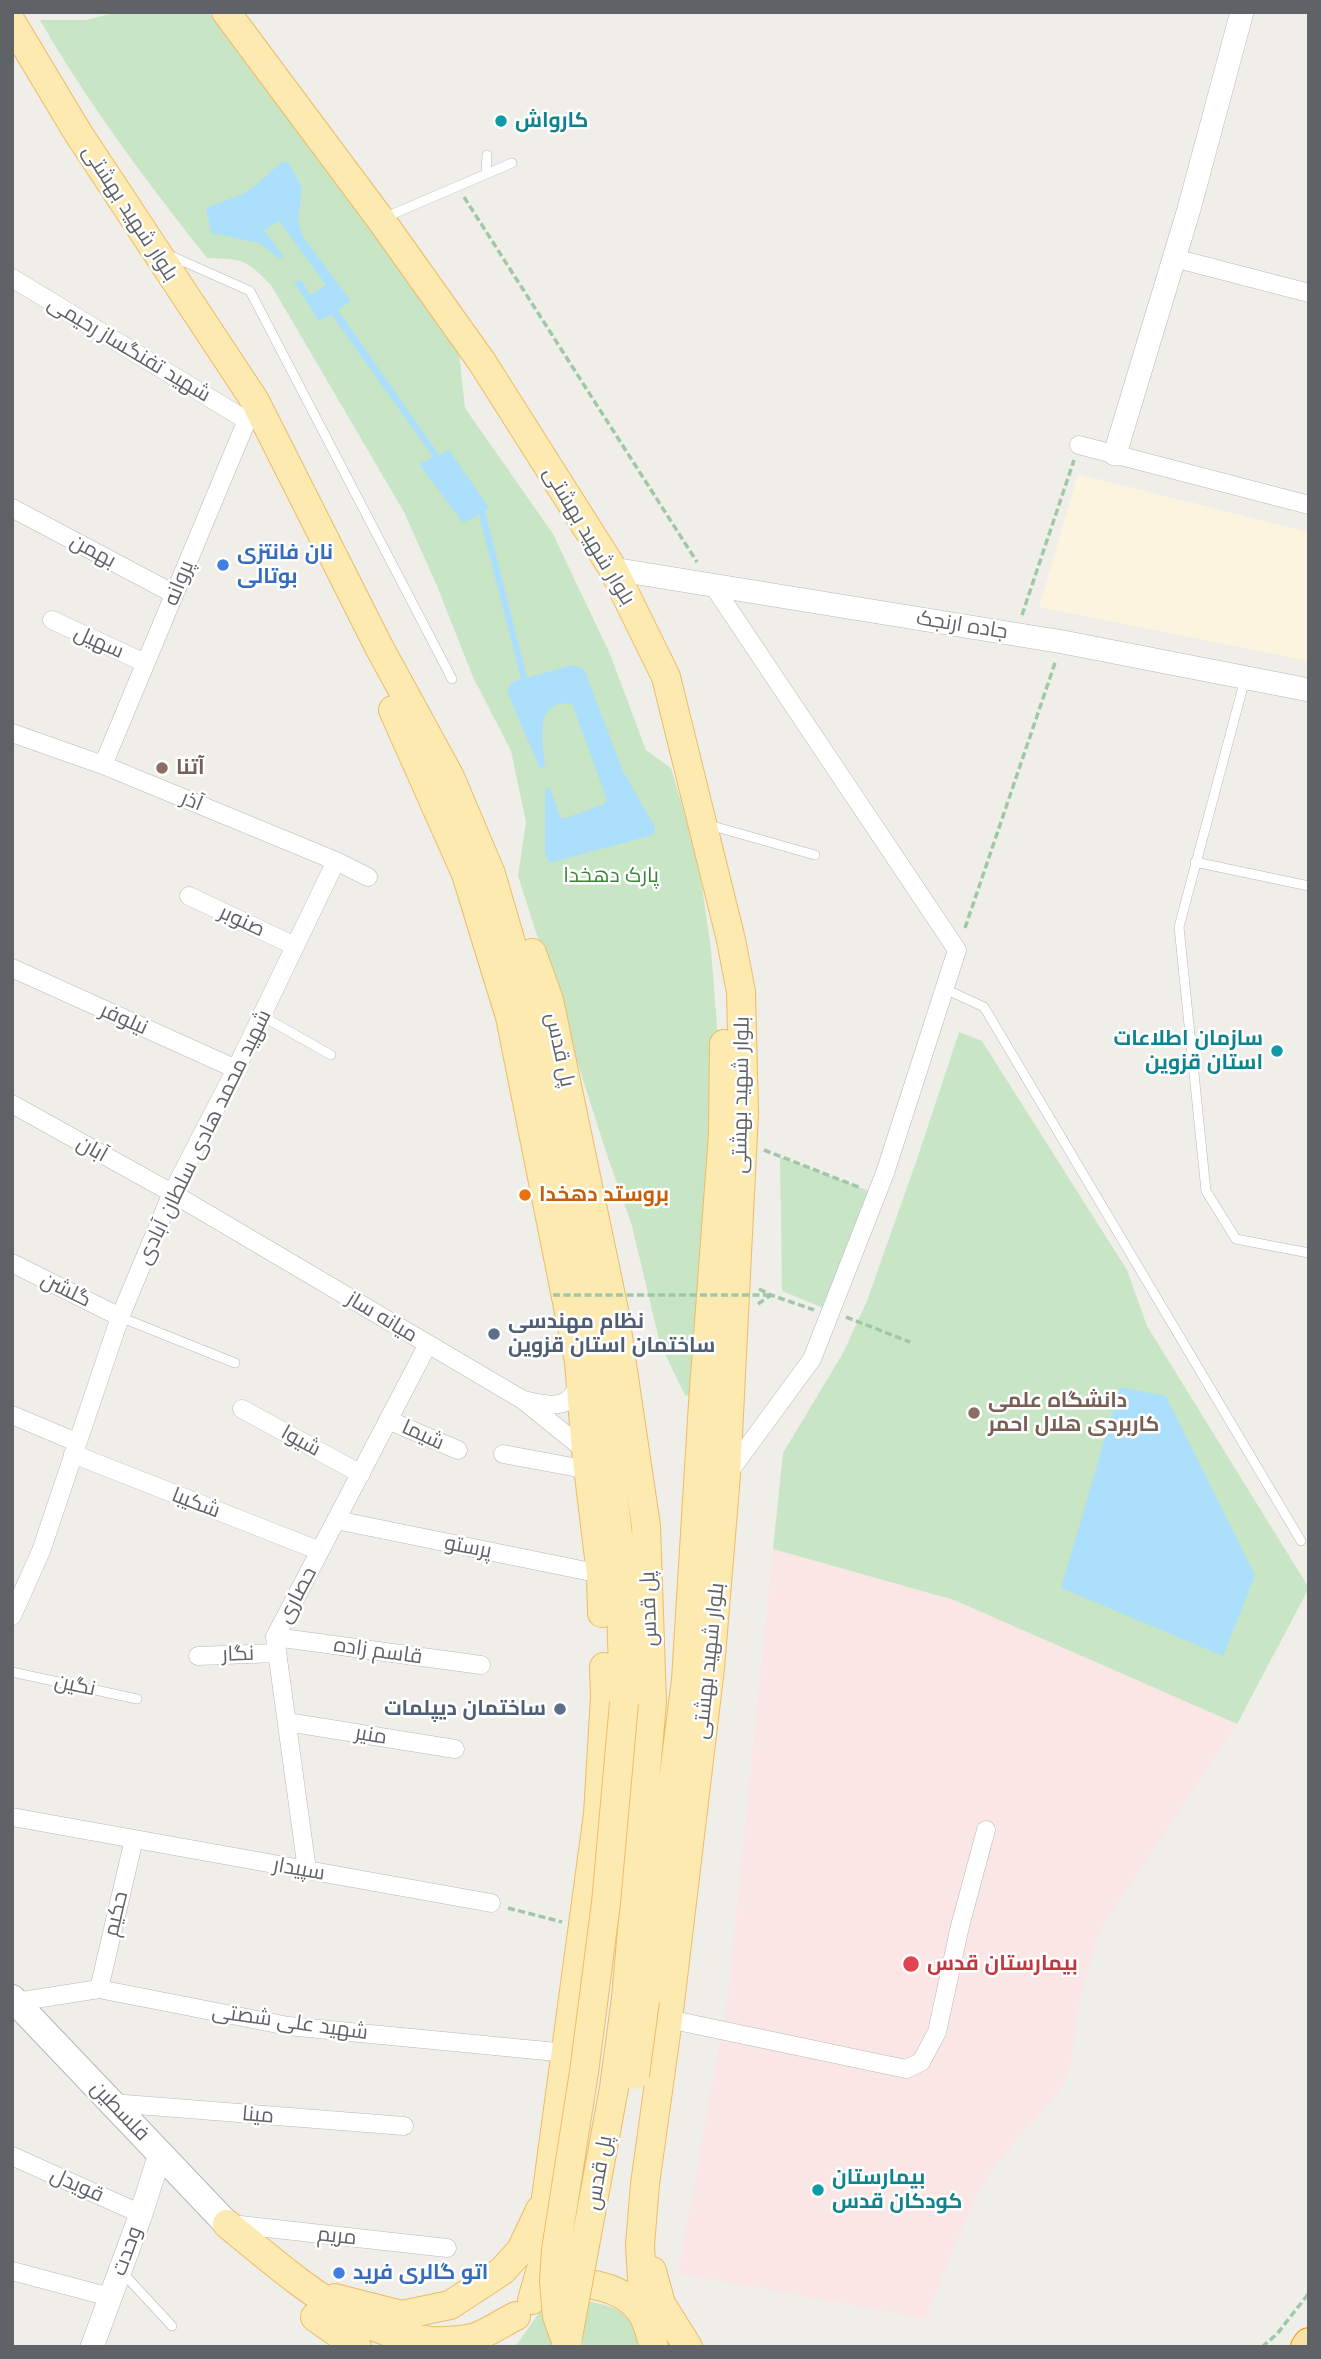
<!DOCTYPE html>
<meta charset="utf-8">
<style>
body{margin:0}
#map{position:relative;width:1321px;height:2359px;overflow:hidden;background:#f0eee8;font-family:Mulish,sans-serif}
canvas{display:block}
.frame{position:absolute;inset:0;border:14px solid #5f6367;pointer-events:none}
</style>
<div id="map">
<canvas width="1321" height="2359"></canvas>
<div class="frame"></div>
</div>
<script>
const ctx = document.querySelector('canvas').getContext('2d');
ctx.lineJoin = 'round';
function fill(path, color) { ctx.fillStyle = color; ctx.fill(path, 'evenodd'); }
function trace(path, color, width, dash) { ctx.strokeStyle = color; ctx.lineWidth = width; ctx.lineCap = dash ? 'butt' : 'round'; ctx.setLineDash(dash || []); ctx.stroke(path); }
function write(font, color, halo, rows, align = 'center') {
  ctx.font = font + ' Mulish,Cairo,sans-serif'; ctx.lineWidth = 5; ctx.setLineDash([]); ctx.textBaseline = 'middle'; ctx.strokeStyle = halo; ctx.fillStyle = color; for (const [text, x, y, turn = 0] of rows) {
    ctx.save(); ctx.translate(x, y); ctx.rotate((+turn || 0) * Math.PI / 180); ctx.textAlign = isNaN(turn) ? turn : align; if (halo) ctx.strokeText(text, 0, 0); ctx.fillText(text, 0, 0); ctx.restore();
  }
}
const commercial = new Path2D(`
 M1078,474L1309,532V661L1039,607Z`);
const medical = new Path2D(`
 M773,1549L954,1600L1237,1724L1098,1933L1076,2016L1072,2061L1061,2088L1001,2158L985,2181L971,2206L925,2319L678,2273L728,1996Z`);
const green = new Path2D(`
 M117,12H212L292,117L459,352L465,408L553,534L610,654L646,750L671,768L698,859L711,949L719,1052L690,1396L685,1395L660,1344L632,1226L607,1155L518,876L526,822L511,751L473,677L437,586L404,512L271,285C246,259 242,259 207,258C148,183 88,104 40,20H86Z
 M959,1032L982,1041L1127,1270L1147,1326L1309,1588L1237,1724L954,1600L773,1549L783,1453L843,1353L867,1301L917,1159Z
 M780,1157L877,1194L831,1311L782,1291Z
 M583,2301C617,2305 630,2312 641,2347H515L539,2313L554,2303Z`);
const water = new Path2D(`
 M283,161L289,163L302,188L298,220L303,237L351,301L338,310L439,455L449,450L488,506V509L485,511L527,678L572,665L584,669L623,771L655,827L653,835L549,863L545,853V790L550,787L560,817L566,818L604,804L607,800L572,704C533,698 543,741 545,765L540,769L507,691L512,682L521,679L479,515L463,523L419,464L433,457L331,314L319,321L294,282L301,280L310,295L326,285L279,221L264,230L284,257L280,259L259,243L211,233L206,208L240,195L252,188Z
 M1120,1387L1166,1396L1255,1575L1223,1656L1061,1588Z`);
const path = new Path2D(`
 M464,197L697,562
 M1022,615L1074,460
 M965,928L1056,660
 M764,1150L861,1188
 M759,1289L771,1295L814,1310
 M758,1304L771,1295
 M846,1317L910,1342
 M508,1908L562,1922
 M1262,2347L1277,2334L1309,2293`);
const service = new Path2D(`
 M486,174L487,155
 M386,217L512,163
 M169,255L250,291L452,679
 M1245,679L1179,927L1206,1191L1236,1239L1309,1253
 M709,825L815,855
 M1195,862L1309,886
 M945,989L984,1007L1301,1541
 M262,1016L331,1055
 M120,1317L235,1363
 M12,1672L137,1699
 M121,2271L172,2326`);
const minor = new Path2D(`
 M1174,258L1309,293
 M12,278L246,420
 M1079,445L1309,505
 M12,508L174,594
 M712,584L957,950L885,1173L812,1359L727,1475
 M52,620L145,663
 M12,733L103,765L336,861L368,877
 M103,765L255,401
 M189,896L295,946
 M12,968L236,1069
 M12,1104L172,1193L523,1400L586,1451
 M12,1263L120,1317
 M524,1400C547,1406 572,1411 578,1383
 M242,1409L361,1474
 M12,1415L76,1442
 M388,1420L458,1450
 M73,1454L320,1551
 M503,1454L589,1470
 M336,1520L601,1574
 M12,1616L41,1551L120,1317L172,1193L236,1069L336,861
 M275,1637L481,1665
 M198,1656L277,1653
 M287,1722L455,1749
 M12,1817L491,1903
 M307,1870L275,1637L428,1344
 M99,1989L134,1839
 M16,2002L99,1989L288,2026L567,2053
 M668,2019L906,2069L921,2062L937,2032L960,1926L986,1830
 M112,2103L404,2126
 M12,2156L141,2214
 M231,2224L447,2248
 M12,2271L110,2297`);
const tertiary = new Path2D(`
 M1115,454L1189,209L1242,12
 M613,569L1063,642L1309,690
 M92,2347L141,2214L160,2154`);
const secondary = new Path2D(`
 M12,1998L227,2224`);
const primary = new Path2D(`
 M226,12L381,220L482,362L613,569L666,677L731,940L741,992L744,1113L726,1475L710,1668L668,2019L645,2184L640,2245L644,2316
 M12,23L78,133L255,401L379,647L450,777L491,874L532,1015L591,1311L619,1543L624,1703
 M393,710L466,874L510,1017L579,1362L586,1451L601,1574L602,1613
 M532,953L549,1000L614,1310L646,1526L652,1702L626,1998
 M645,2001L686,1680L703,1403L723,1134L724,1044
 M227,2224C294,2278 378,2359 473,2338C488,2333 502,2323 516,2316
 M652,2271L661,2304L688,2347
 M553,2286C584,2279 625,2286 643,2315C648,2324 651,2337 654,2347
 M335,2298L402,2315L450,2305L502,2271L521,2250L540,2210
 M532,2300L542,2265L546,2198L598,1814L605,1697L604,1667
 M315,2317L357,2347`);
const trunk = new Path2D(`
 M1306,2347L1309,2343`);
const pathBridge = new Path2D(`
 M553,1295H771`);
const primaryBridge = new Path2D(`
 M635,2075L645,2001
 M568,2337L614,2088L626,1998
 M568,2347L557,2316L554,2281L556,2250L584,2072L606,1903L624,1703`);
const markers = [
 [501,121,7,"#0f9aa8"],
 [223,565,7,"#3f7fe0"],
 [162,768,7,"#8d6e63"],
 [1277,1051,7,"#0f9aa8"],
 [525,1195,7,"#e8710a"],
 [494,1334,7,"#5c6f8a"],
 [974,1413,7,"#8d6e63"],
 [560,1709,7,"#5c6f8a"],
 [911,1964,9,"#e0444e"],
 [818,2190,7,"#0f9aa8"],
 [339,2273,7,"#3f7fe0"]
];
const cultureNames = [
 ["کارواش",515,121],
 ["سازمان اطلاعات",1263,1039,"right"],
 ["استان قزوین",1263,1063,"right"],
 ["بیمارستان",832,2178],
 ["کودکان قدس",832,2202]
];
const streetNames = [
 ["بلوار شهید بهشتی",130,213,57],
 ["شهید تفنگساز رحیمی",129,349,31],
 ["بلوار شهید بهشتی",589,536,59],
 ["بهمن",93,551,28],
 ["پروانه",179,583,-68],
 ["جاده ارنجک",962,625,9],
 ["سهیل",99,642,24],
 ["آذر",192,801,22],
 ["صنوبر",242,921,25],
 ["نیلوفر",124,1019,24],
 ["پل قدس",560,1050,78],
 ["بلوار شهید بهشتی",741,1095,-89],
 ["شهید محمد هادی سلطان آبادی",204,1137,-64],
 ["آبان",92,1149,29],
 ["گلشن",66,1290,26],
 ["میانه ساز",382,1317,31],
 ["شیما",423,1435,24],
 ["شیوا",301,1441,29],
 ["شکیبا",196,1503,21],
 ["پرستو",468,1547,11],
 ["حصاری",297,1595,-62],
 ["پل قدس",649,1609,-92],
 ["قاسم زاده",378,1651,8],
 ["نگار",238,1654,-2],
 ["بلوار شهید بهشتی",709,1661,-84],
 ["نگین",75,1685,12],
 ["منیر",371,1735,9],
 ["سپیدار",299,1869,10],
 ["حکیم",116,1914,-77],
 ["شهید علی شصتی",290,2022,8],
 ["فلسطین",120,2111,46],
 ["مینا",258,2115,5],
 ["پل قدس",599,2173,-80],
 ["قویدل",77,2185,24],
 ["مریم",337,2236,6],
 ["وحدت",127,2251,-70]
];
const shopNames = [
 ["نان فانتزی",237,553],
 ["بوتالی",237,577],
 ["اتو گالری فرید",353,2273]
];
const educationNames = [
 ["آتنا",176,768],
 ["دانشگاه علمی",988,1401],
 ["کاربردی هلال احمر",988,1425]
];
const parkNames = [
 ["پارک دهخدا",611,876]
];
const foodNames = [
 ["بروستد دهخدا",539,1195]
];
const serviceNames = [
 ["نظام مهندسی",508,1322],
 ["ساختمان استان قزوین",508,1346],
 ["ساختمان دیپلمات",546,1709,"right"]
];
const healthNames = [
 ["بیمارستان قدس",927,1964]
];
fill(commercial, '#fdf4e0');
fill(medical, '#fbe6e6');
fill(green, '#c8e6c6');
fill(water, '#acdffb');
trace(service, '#b5b8bb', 10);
trace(minor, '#b5b8bb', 19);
trace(tertiary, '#b5b8bb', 24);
trace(secondary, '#b4b7bb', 28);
trace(primary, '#ecbc65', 30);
trace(trunk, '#ed950a', 32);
trace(path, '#9fc8a8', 3.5, [7, 3.5]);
trace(service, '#fff', 9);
trace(minor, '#fff', 18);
trace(tertiary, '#fff', 23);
trace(secondary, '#fff', 26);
trace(primary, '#fceab1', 28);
trace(trunk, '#fae1a4', 30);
trace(primaryBridge, '#ecbc65', 30, []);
trace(pathBridge, '#9fc8a8', 3.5, [7, 3.5]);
trace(primaryBridge, '#fceab1', 28);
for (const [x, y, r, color] of markers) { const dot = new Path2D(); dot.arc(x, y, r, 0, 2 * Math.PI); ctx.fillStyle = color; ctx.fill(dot); trace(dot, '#fff', 2.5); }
write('bold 21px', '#0d838f', '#fff', cultureNames, 'left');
write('21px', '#5f6367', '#fff', streetNames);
write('bold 21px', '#366cbe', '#fff', shopNames, 'left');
write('bold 21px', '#785e54', '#fff', educationNames, 'left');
write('21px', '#3c8439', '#fff', parkNames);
write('bold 21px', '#c56008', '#fff', foodNames, 'left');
write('bold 21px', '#4e5e75', '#fff', serviceNames, 'left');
write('bold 21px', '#be3a42', '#fff', healthNames, 'left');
</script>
